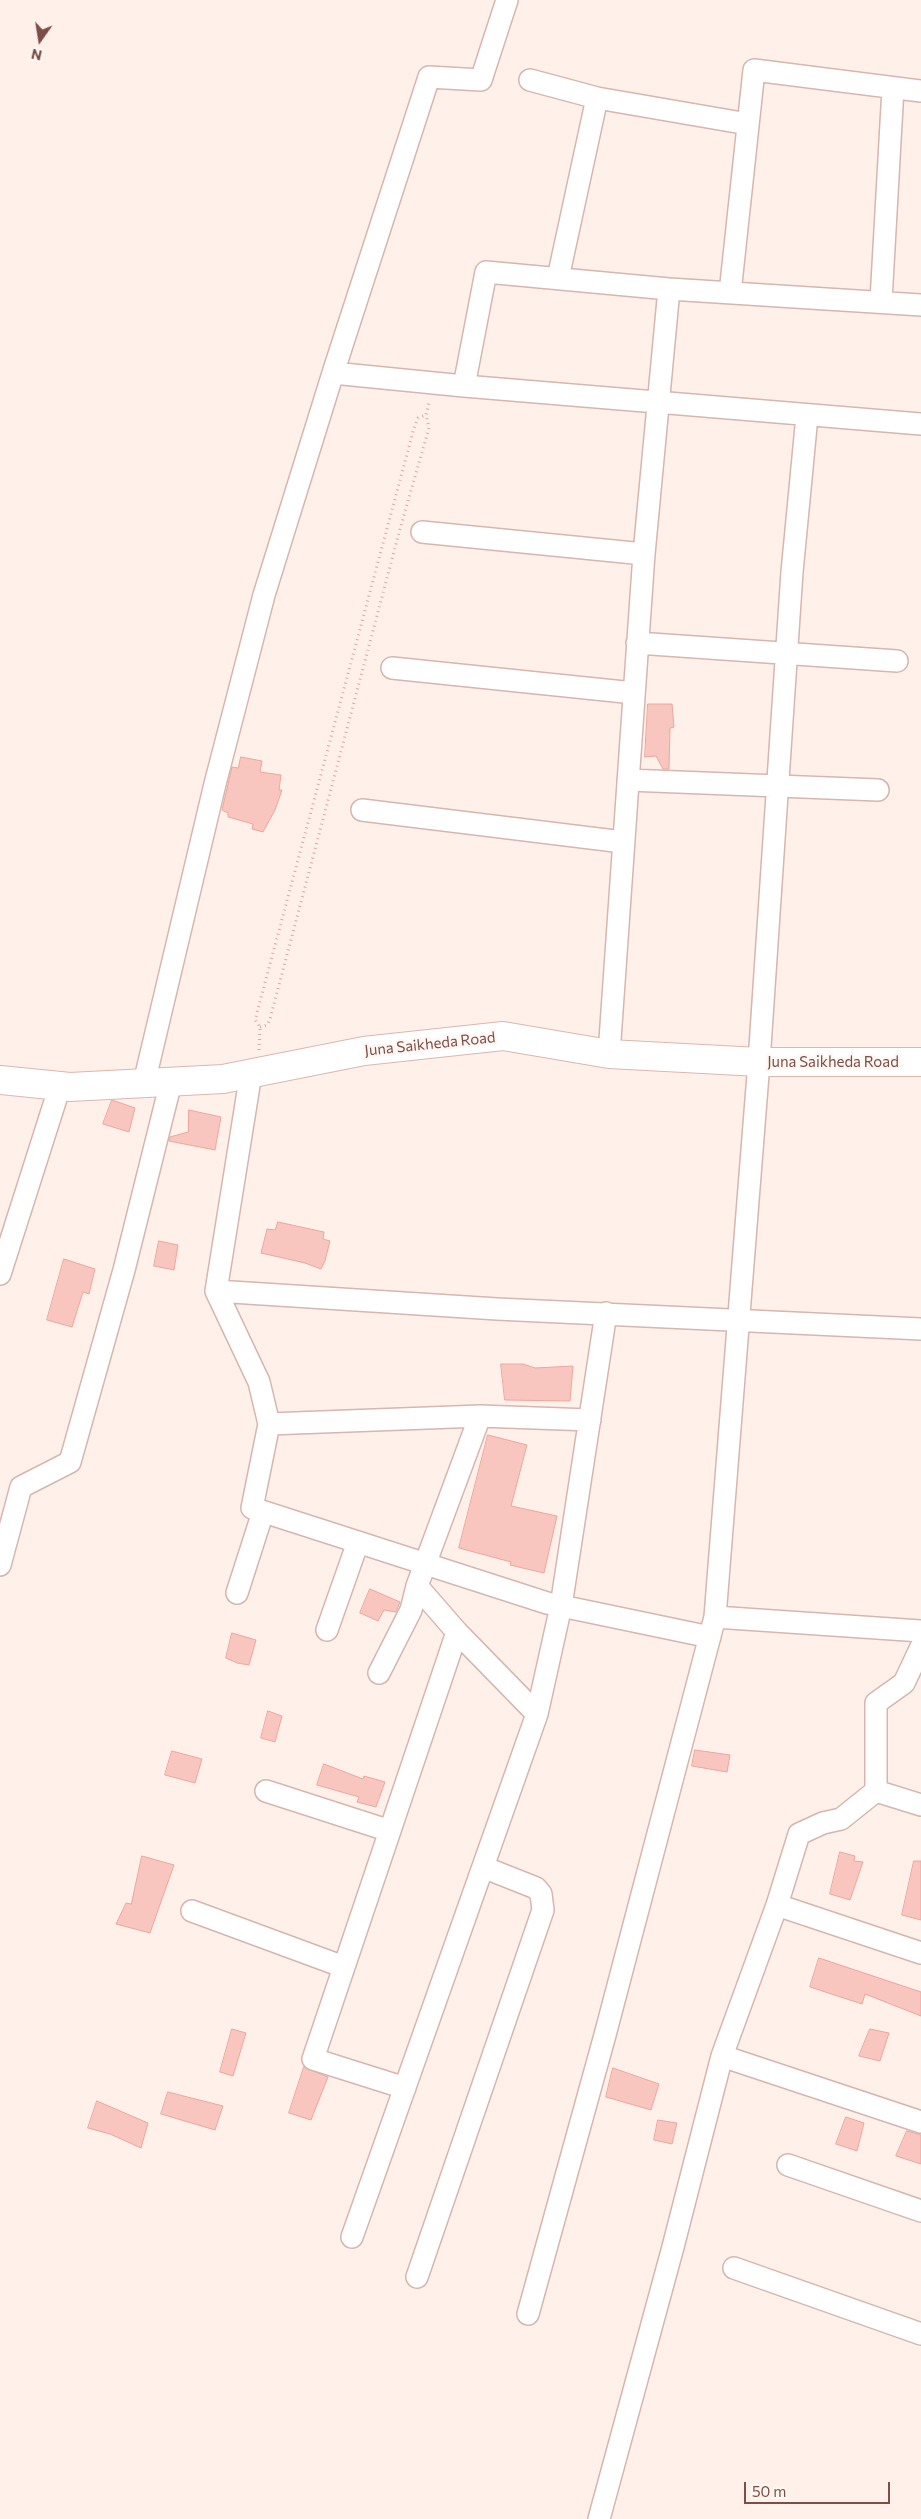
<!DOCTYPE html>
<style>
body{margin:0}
#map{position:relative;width:921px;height:2519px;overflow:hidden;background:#fff1ea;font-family:Commissioner,sans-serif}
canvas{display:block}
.north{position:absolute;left:15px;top:15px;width:50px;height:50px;-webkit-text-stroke:4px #fff7f2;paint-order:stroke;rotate:193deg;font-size:14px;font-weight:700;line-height:20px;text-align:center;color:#7e4d48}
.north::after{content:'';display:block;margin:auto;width:18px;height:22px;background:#7e4d48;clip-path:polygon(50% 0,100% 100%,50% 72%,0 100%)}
.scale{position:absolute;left:744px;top:2482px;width:146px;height:22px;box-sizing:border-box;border:2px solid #7e4d48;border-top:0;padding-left:6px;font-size:15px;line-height:18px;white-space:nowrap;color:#7e4d48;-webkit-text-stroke:4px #fff7f2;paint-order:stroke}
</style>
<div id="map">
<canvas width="921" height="2519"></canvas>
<div class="north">N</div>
<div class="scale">50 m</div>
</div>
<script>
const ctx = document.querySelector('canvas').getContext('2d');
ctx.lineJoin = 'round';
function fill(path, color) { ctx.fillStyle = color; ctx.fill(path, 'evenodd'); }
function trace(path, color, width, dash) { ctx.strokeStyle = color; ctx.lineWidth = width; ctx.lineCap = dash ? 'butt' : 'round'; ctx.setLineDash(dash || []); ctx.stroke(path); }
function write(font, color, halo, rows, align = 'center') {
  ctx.font = font + ' Commissioner,sans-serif'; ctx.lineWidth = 5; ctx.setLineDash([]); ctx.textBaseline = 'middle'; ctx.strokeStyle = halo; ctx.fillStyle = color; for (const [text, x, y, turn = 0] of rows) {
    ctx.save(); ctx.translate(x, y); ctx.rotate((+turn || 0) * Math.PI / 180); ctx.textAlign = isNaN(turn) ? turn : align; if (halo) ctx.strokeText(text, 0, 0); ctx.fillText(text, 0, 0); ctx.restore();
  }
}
const building = new Path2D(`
 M648,704H672L674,727L670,728L669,769H663L656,756L645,757Z
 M241,757L262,761L260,772L281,775L279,790H282L275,810L263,832L252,829L253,824L228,817V813L222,810L232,767L238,768Z
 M112,1100L135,1108L129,1132L103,1124Z
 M189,1110L221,1117L215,1150L169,1141L170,1137L188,1132Z
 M278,1222L324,1232L323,1239L330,1241L325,1261L321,1269L305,1263L261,1253L267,1229L275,1230Z
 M159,1241L178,1245L174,1270L154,1266Z
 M64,1259L95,1269L89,1294L83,1292L72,1327L47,1320Z
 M501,1364H523L535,1368L573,1366L570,1401L505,1400Z
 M488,1435L527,1445L511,1506L557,1516L544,1573L510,1565L511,1562L459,1548Z
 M370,1589L400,1602L396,1612L384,1610L378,1621L360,1613Z
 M232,1633L256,1640L249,1665L237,1663L226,1658Z
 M268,1711L282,1716L275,1742L261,1738Z
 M695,1750L730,1755L727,1772L692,1766Z
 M172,1751L202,1759L195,1783L165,1775Z
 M324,1764L363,1779L364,1776L385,1782L376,1807L357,1802L359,1797L317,1785Z
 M840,1852L855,1856L854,1861L863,1862L850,1900L830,1894Z
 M142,1856L174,1865L150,1933L116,1924L126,1903L131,1904Z
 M914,1861H921V1920L902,1915Z
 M819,1958L921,1992V2016L865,1994L862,2004L810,1987Z
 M232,2029L246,2033L233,2076L220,2072Z
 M870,2029L889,2033L880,2061L859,2056Z
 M304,2067L328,2077L311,2120L289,2113Z
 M613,2068L659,2084L651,2110L606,2097Z
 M168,2092L223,2106L215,2130L161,2114Z
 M97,2101L148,2123L141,2148L110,2134L88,2128Z
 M846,2117L864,2123L857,2151L836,2144Z
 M658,2120L677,2123L672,2144L654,2140Z
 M907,2131L921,2135V2164L896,2156Z`);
const path = new Path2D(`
 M260,1027L267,1025L270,1019L400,529L429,428L426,415L429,403
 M259,1050L260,1027L255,1020L414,428L418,418L426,415`);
const street = new Path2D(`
 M530,80L597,98L748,124
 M558,278L597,98
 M730,293L754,70L921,91
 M881,301L893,88
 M921,305L669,289L486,272L464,386L921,424
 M333,373L429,77L481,80L507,0
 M422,532L644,554
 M637,643L897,661
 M392,668L634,693
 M628,780L878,790
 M362,810L623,842
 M609,1054L644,554L669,289
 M251,1073L216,1291L259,1382L269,1424L252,1508L547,1603L710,1637
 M144,1083L215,784L264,595L333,373L464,386
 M0,1274L60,1086
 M216,1291L497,1309L921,1329
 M269,1424L480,1416L590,1420
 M0,1565L21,1487L70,1462L124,1270L171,1082
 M417,1586L457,1632L537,1714
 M237,1593L263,1512
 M715,1617L759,1062L792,572L807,416
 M327,1630L358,1542
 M379,1673L411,1610L417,1586L480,1416
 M266,1791L390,1831
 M876,1791V1703L904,1683L921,1647
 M921,1805L876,1791L841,1819L823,1823L799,1834L777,1905L722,2056L921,2122
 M777,1905L921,1953
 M192,1911L344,1967
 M405,2088L313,2059L457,1632
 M788,2165L921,2211
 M352,2237L537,1714L561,1606L606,1313
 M734,2268L921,2334
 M417,2277L543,1910L541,1894L536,1888L483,1867
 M528,2314L605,2035L715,1617L921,1631
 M599,2519L673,2247L722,2056`);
const secondary = new Path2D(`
 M0,1080L70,1087L223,1079L364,1051L503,1036L609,1054L759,1062H921`);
const streetNames = [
 ["Juna Saikheda Road",430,1044,-6],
 ["Juna Saikheda Road",833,1062]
];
fill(building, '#f8c6be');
trace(building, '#eca69c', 1);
trace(street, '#d6b6af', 24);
trace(secondary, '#dbb7ae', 30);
trace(path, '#dea79f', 3, [1, 4]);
trace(street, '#fff', 21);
trace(secondary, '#fff', 28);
write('15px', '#7e4d48', '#fff7f2', streetNames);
</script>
